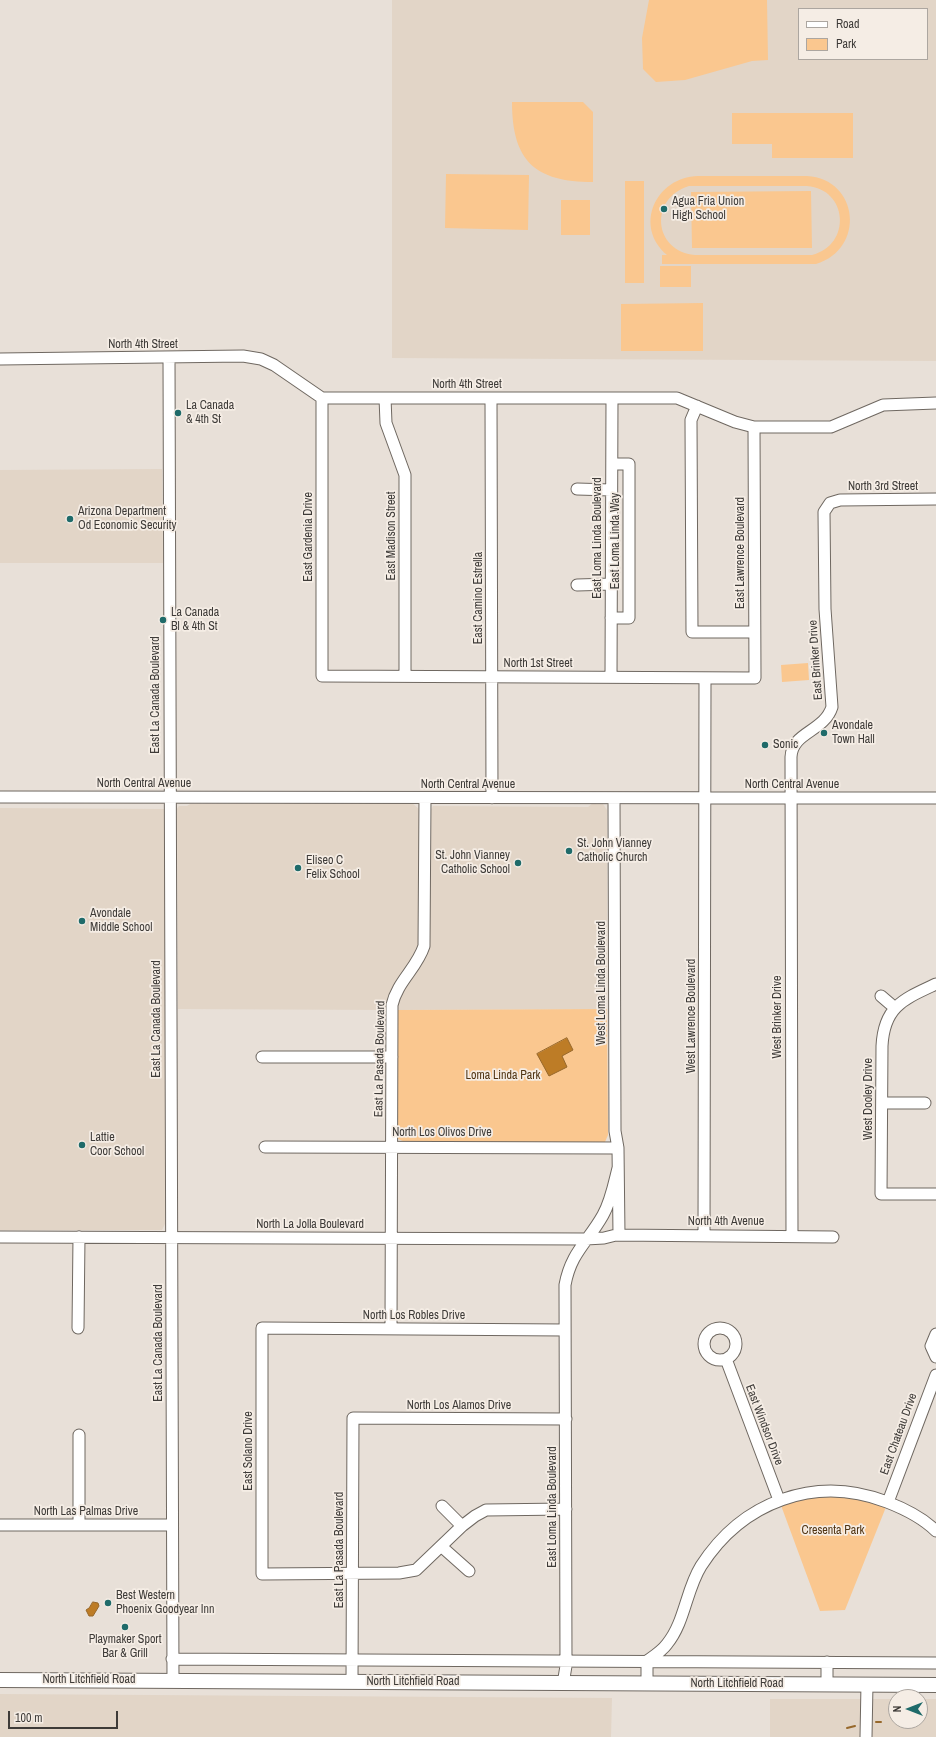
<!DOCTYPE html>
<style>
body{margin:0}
#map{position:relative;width:936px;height:1737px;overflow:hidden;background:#e8e0d8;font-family:"Archivo Narrow",sans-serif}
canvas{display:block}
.legend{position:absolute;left:798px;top:8px;width:130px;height:52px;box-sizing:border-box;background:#f5ede5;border:1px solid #aca6a0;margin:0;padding:5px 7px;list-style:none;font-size:12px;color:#3e3b38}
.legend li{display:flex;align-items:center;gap:8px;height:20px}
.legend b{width:20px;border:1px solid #aca6a0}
.north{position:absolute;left:888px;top:1689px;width:40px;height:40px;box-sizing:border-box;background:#f5ede5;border:1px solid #aca6a0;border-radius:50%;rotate:270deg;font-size:11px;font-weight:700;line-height:16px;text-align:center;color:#3e3b38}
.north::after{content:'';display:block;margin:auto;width:14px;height:18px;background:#1f6b6a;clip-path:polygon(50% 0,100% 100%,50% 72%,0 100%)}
.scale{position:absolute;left:8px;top:1711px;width:110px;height:18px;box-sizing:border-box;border:2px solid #3e3b38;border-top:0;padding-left:5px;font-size:12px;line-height:14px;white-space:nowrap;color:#3e3b38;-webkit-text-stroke:3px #f5ede5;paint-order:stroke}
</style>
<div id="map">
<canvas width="936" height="1737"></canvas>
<ul class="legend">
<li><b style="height:5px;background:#fff"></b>Road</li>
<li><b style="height:11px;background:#fac78f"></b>Park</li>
</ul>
<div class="north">N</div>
<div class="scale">100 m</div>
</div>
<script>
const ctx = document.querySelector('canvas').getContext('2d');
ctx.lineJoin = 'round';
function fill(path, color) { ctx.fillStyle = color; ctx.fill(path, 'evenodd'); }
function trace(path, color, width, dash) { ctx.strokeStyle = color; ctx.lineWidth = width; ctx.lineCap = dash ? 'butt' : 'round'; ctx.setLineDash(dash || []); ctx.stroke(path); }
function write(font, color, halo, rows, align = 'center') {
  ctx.font = font + ' "Archivo Narrow",sans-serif'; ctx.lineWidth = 3.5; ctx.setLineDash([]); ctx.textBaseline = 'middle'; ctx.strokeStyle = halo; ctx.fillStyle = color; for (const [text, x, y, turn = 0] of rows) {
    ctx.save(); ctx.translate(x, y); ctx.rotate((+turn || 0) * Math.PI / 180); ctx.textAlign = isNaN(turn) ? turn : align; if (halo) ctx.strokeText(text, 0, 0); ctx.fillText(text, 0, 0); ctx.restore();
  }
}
const built = new Path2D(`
 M392,0H936V361L392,358ZM799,9H927V59H799Z
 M162,469L163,563H0V470Z
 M594,802L603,804L607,810V1009L397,1010L398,999L426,955L430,937L429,813L433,806L588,807Z
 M412,803L419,809L420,924L418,944L412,959L397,980L389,995L386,1010L178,1009L177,809L179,806H187L190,804Z
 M0,808L165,809V1224L162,1230H0Z
 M0,1694L612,1698L611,1737H0Z
 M770,1699H896V1721H920V1699H936V1737H770Z`);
const green = new Path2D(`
 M649,0H767L768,60L752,61L685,80L656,82L643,69L642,38Z
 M512,102H583L593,112V182C535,182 512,161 512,102Z
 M732,113H853V158H772V144H732Z
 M446,174L529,175L528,230L445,228Z
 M698,176H807C859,179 866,249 816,264H662V255H667C633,226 656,177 698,176ZM689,186H807C848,189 852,245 812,255H695C653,251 649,198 689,186Z
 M625,181H644V283H625Z
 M811,191L812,248H692L691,192Z
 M561,200H590V235H561Z
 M660,266H691V287H660Z
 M703,303V351H621V304Z
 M808,663L809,680L782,682L781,665Z
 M607,1009L608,1135L605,1142H405L398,1139L397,1010Z
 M826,1491L886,1507L845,1610L820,1611L779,1500Z`);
const water = new Path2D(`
 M567,1038L573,1050L562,1056L567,1067L549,1076L537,1054Z
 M93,1602L98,1603L99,1606L93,1616H89L86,1610L89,1608Z`);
const stream = new Path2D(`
 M876,1722H881
 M847,1728L855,1726`);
const minor = new Path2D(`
 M169,358L173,1681
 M0,359L243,356L261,359L274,365L322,398H677L735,422L754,427H831L883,405L936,403
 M322,398V676L755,678L754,427
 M385,398L386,423L405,475V676
 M491,398L492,798
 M697,406L691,420L692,632H754
 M577,489L611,490
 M577,585L611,584
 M611,618H629V464H612
 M611,677L612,398
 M0,797L936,798
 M614,798L615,1131L618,1148L619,1235
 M936,984C904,999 884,1006 882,1046L881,1194H936
 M881,996L895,1008
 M262,1057H392
 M882,1103H925
 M265,1147L618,1148
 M704,1235L705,678
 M792,1236L791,757C792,732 824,732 832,707L825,609L824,512L830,503L840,500L936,499
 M0,1237L586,1239L604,1238L616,1235L833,1237
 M78,1328L79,1237
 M704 1344a16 16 0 1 1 32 0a16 16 0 1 1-32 0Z
 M391,1329L392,1005C397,982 417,968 424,946L425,798
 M565,1330L262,1328V1574L399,1573L416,1570L462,1526L475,1516L486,1510L566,1509
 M936,1334L931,1346L936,1357
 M726,1359L779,1500
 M79,1435V1525
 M888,1502L936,1375
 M442,1506L462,1526
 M0,1525H172
 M442,1547L469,1571
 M172,1659L936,1663
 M827,1662V1684
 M352,1682L353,1418L566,1419
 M647,1683V1661C654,1656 662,1651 667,1644C685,1622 686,1590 701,1566C742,1502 815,1474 887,1502C905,1509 923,1518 936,1531
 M563,1684L566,1666L565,1285C571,1252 588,1242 603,1215C611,1201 614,1184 618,1168
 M866,1737L867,1684`);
const major = new Path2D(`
 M0,1680L936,1685`);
const markers = [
 [664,209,4,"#1f6b6a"],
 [178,413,4,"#1f6b6a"],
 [70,519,4,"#1f6b6a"],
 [163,620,4,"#1f6b6a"],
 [824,733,4,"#1f6b6a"],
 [765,745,4,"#1f6b6a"],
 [569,851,4,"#1f6b6a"],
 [518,863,4,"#1f6b6a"],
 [298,868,4,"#1f6b6a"],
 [82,921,4,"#1f6b6a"],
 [82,1145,4,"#1f6b6a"],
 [108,1603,4,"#1f6b6a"],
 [125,1627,4,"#1f6b6a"]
];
const poiNames = [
 ["Agua Fria Union",672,202],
 ["High School",672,216],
 ["La Canada",186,406],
 ["& 4th St",186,420],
 ["Arizona Department",78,512],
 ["Od Economic Security",78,526],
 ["La Canada",171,613],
 ["Bl & 4th St",171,627],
 ["Avondale",832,726],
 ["Town Hall",832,740],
 ["Sonic",773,745],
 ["St. John Vianney",577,844],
 ["Catholic Church",577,858],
 ["St. John Vianney",510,856,"right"],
 ["Catholic School",510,870,"right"],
 ["Eliseo C",306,861],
 ["Felix School",306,875],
 ["Avondale",90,914],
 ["Middle School",90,928],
 ["Lattie",90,1138],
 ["Coor School",90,1152],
 ["Best Western",116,1596],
 ["Phoenix Goodyear Inn",116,1610],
 ["Playmaker Sport",125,1640,"center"],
 ["Bar & Grill",125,1654,"center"]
];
const streetNames = [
 ["North 4th Street",143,345],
 ["North 4th Street",467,385],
 ["North 3rd Street",883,487],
 ["East Madison Street",392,536,-90],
 ["East Gardenia Drive",309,537,-90],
 ["East Loma Linda Boulevard",598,538,-90],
 ["East Loma Linda Way",616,541,-90],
 ["East Lawrence Boulevard",741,553,-90],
 ["East Camino Estrella",479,598,-90],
 ["East Brinker Drive",816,660,-94],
 ["North 1st Street",538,664],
 ["East La Canada Boulevard",156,695,-90],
 ["North Central Avenue",144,784],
 ["North Central Avenue",468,785],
 ["North Central Avenue",792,785],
 ["West Loma Linda Boulevard",602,983,-90],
 ["West Lawrence Boulevard",692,1016,-90],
 ["West Brinker Drive",778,1017,-90],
 ["East La Canada Boulevard",157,1019,-90],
 ["East La Pasada Boulevard",380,1059,-89],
 ["West Dooley Drive",869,1099,-90],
 ["North Los Olivos Drive",442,1133],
 ["North 4th Avenue",726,1222],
 ["North La Jolla Boulevard",310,1225],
 ["North Los Robles Drive",414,1316],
 ["East La Canada Boulevard",159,1343,-90],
 ["North Los Alamos Drive",459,1406],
 ["East Windsor Drive",764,1425,69],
 ["East Chateau Drive",899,1434,-70],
 ["East Solano Drive",249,1451,-90],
 ["East Loma Linda Boulevard",553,1507,-90],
 ["North Las Palmas Drive",86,1512],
 ["East La Pasada Boulevard",340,1550,-90],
 ["North Litchfield Road",89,1680],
 ["North Litchfield Road",413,1682],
 ["North Litchfield Road",737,1684]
];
const parkNames = [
 ["Loma Linda Park",503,1076],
 ["Cresenta Park",833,1531]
];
fill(built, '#e2d5c7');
fill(green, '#fac78f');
fill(water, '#bd7c26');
trace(water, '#97682b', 1);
trace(stream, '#97682b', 2);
trace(minor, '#6f6861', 13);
trace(major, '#6f6861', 16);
trace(minor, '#fff', 11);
trace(major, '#fff', 14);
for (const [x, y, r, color] of markers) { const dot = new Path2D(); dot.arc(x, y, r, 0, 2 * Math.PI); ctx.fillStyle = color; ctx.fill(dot); trace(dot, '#f5ede5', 1.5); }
write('12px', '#3e3b38', '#f5ede5', poiNames, 'left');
write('12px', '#3e3b38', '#f5ede5', streetNames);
write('12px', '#503412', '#f5ede5', parkNames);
</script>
